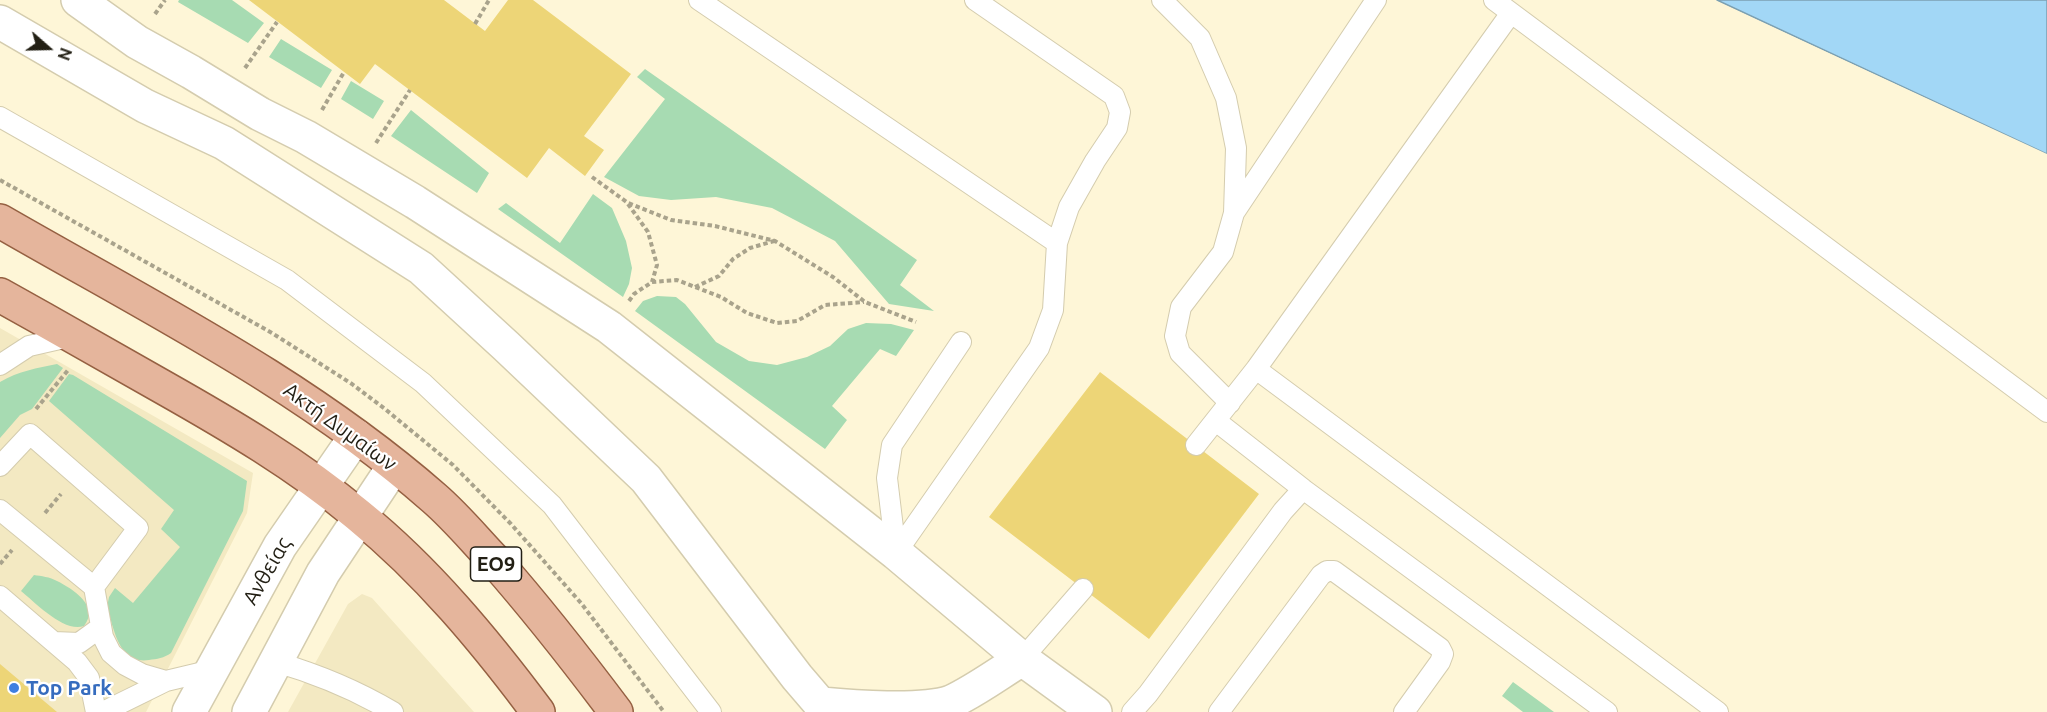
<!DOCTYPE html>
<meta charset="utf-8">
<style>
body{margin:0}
#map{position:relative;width:2047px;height:712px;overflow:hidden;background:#fef6d7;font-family:Ubuntu,sans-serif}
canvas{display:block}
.north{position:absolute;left:18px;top:18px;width:60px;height:60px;-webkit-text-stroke:4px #fff;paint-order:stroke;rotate:110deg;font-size:16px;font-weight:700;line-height:24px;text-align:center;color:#221f14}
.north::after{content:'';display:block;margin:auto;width:21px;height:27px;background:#221f14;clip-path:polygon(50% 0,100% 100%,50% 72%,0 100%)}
</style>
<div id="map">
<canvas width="2047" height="712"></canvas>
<div class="north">N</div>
</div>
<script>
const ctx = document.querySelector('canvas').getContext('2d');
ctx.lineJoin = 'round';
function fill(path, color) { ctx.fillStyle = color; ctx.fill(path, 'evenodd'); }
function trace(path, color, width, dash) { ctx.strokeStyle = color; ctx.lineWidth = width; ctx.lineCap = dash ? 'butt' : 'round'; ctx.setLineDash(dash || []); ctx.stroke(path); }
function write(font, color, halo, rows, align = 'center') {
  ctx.font = font + ' Ubuntu,sans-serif'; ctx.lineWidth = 4.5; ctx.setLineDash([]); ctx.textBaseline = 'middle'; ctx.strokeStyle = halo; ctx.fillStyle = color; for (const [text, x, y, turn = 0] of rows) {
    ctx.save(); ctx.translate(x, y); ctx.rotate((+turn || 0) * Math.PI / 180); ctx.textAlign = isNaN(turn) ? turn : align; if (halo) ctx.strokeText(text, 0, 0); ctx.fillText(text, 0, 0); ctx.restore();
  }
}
const built = new Path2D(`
 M0,328L253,473L247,513L146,712H0Z
 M362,594L372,598L474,712H288L348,604Z`);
const green = new Path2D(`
 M179,0H232L264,23L248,43L178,2Z
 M281,39L332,70L321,88L269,57Z
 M645,69L917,260L900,285L934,311L889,304L835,241L772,208L716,197L671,200L639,196L604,177L665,99L637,77Z
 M351,81L384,101L373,119L341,99Z
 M411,110L489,173L477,193L391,136Z
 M593,194L612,208L626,241L632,268L629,284L623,297L498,209L506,203L560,243Z
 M657,296L676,297L685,304L716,342L749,361L777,365L807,357L830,346L848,329L866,323L891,324L914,330L896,356L880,349L832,406L847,420L825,449L635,311L643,301Z
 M57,364L63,368L32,409L20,415L0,438V382C19,371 37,368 57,364Z
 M69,374L73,375L247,481L243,511L171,653C164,658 157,659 149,660C118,665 114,628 107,607L109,597L115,588L133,603L180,547L161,529L174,510L49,401Z
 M34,575C41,576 50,577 57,581C73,589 100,606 84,626C64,633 36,603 21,591Z
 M1513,682L1554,712H1523L1502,696Z`);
const water = new Path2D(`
 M1717,0H2047V154Z`);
const pier = new Path2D(`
 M1714,0L2047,154V157L1716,3Z`);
const building = new Path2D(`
 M249,0H444L485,31L508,0H533L631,74L584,136L604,150L585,176L549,148L527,178L375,64L360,84Z
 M1100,372L1259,494L1149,639L989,517Z
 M0,664L57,712H0Z`);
const path = new Path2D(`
 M155,14L165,0
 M475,24L489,0
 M245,68L277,22
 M322,110L344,72
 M376,143L410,90
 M592,177L628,203L671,220L715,226L775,241L833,277L865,302L916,322
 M0,180L272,333L352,384L385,409L453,465L511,524L581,603L664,712
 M628,204L648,232L657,265L652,282
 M695,287L719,276L733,259L750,248L774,241
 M629,301L634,294L652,282L677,280L721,297L747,313L777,323L797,321L825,305L864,302
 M36,409L69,369
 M45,513L61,494
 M0,564L12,550`);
const service = new Path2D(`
 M699,0L1057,243
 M1162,0L1200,38L1226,98L1236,148L1234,213L1223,252L1181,307L1175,336L1180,353L1230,403
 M1494,0L2047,412
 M0,117L287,280L423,383L552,505L711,712
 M1234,213L1376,0
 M0,365L29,346L73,336
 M1256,369L1718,712
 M1216,421L1303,489L1607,712
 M1196,445L1256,369L1511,13
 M0,466L30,434L138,528L94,587
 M0,510L94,587L103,637L111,653L125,665L142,674L166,681
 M896,553L1039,348L1053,310L1057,243L1069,207L1095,161L1117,128L1120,112L1114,96L975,0
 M896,553L887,478L892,445L961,342
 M0,596L77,662L89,678L96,712
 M54,642L79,643L101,627
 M1022,659L1083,589
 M276,662C317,674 356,690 393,712
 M103,712L166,681L212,670
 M1132,712L1148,694L1283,511L1303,489
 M1219,712L1321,575L1327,571H1334L1440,648L1443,654L1440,662L1404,712`);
const secondary = new Path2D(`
 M78,0L137,42L191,72L260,114L306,137L415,202L609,327L896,553L1022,659L1095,712
 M0,22L145,106L224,143L421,268L506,346L646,479L797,677L827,712
 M821,704C853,707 922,712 951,702C975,691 999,673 1022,659
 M189,712L280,546L356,436
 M249,712L323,573L394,466`);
const primary = new Path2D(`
 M0,221C149,307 304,384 434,498C456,517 474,539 494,560C537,609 577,660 616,712
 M0,295C54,325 108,356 161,386C230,425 298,465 358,515C427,571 485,641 538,712`);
const markers = [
 [14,688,6,"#3f7fe0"]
];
const shields = [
 [496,564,51]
];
const shieldNames = [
 ["ΕΟ9",496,564]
];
const streetNames = [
 ["Ακτή Δυμαίων",340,427,36],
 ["Ανθείας",267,571,-60]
];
const shopNames = [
 ["Top Park",26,688]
];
fill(built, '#f3e9c2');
fill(green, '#a7dbb2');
fill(water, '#a2d7f6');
trace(water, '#7ca0b2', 1.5);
fill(pier, '#fef6d7');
fill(building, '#edd577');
trace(service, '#d4ccae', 22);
trace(secondary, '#d4ccae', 36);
trace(primary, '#956042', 36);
trace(path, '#a9a38c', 4, [4.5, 3]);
trace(service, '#fff', 20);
trace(secondary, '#fff', 33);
trace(primary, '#e5b59c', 33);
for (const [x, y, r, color] of markers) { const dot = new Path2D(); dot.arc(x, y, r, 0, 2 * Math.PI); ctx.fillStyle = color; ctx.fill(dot); trace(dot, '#fff', 2); }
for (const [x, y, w] of shields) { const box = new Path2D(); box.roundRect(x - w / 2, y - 17, w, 34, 4.5); ctx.fillStyle = '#fff'; ctx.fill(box); trace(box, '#221f14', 1.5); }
write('bold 20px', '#221f14', null, shieldNames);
write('21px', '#221f14', '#fff', streetNames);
write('bold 21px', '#366cbe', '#fff', shopNames, 'left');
</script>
